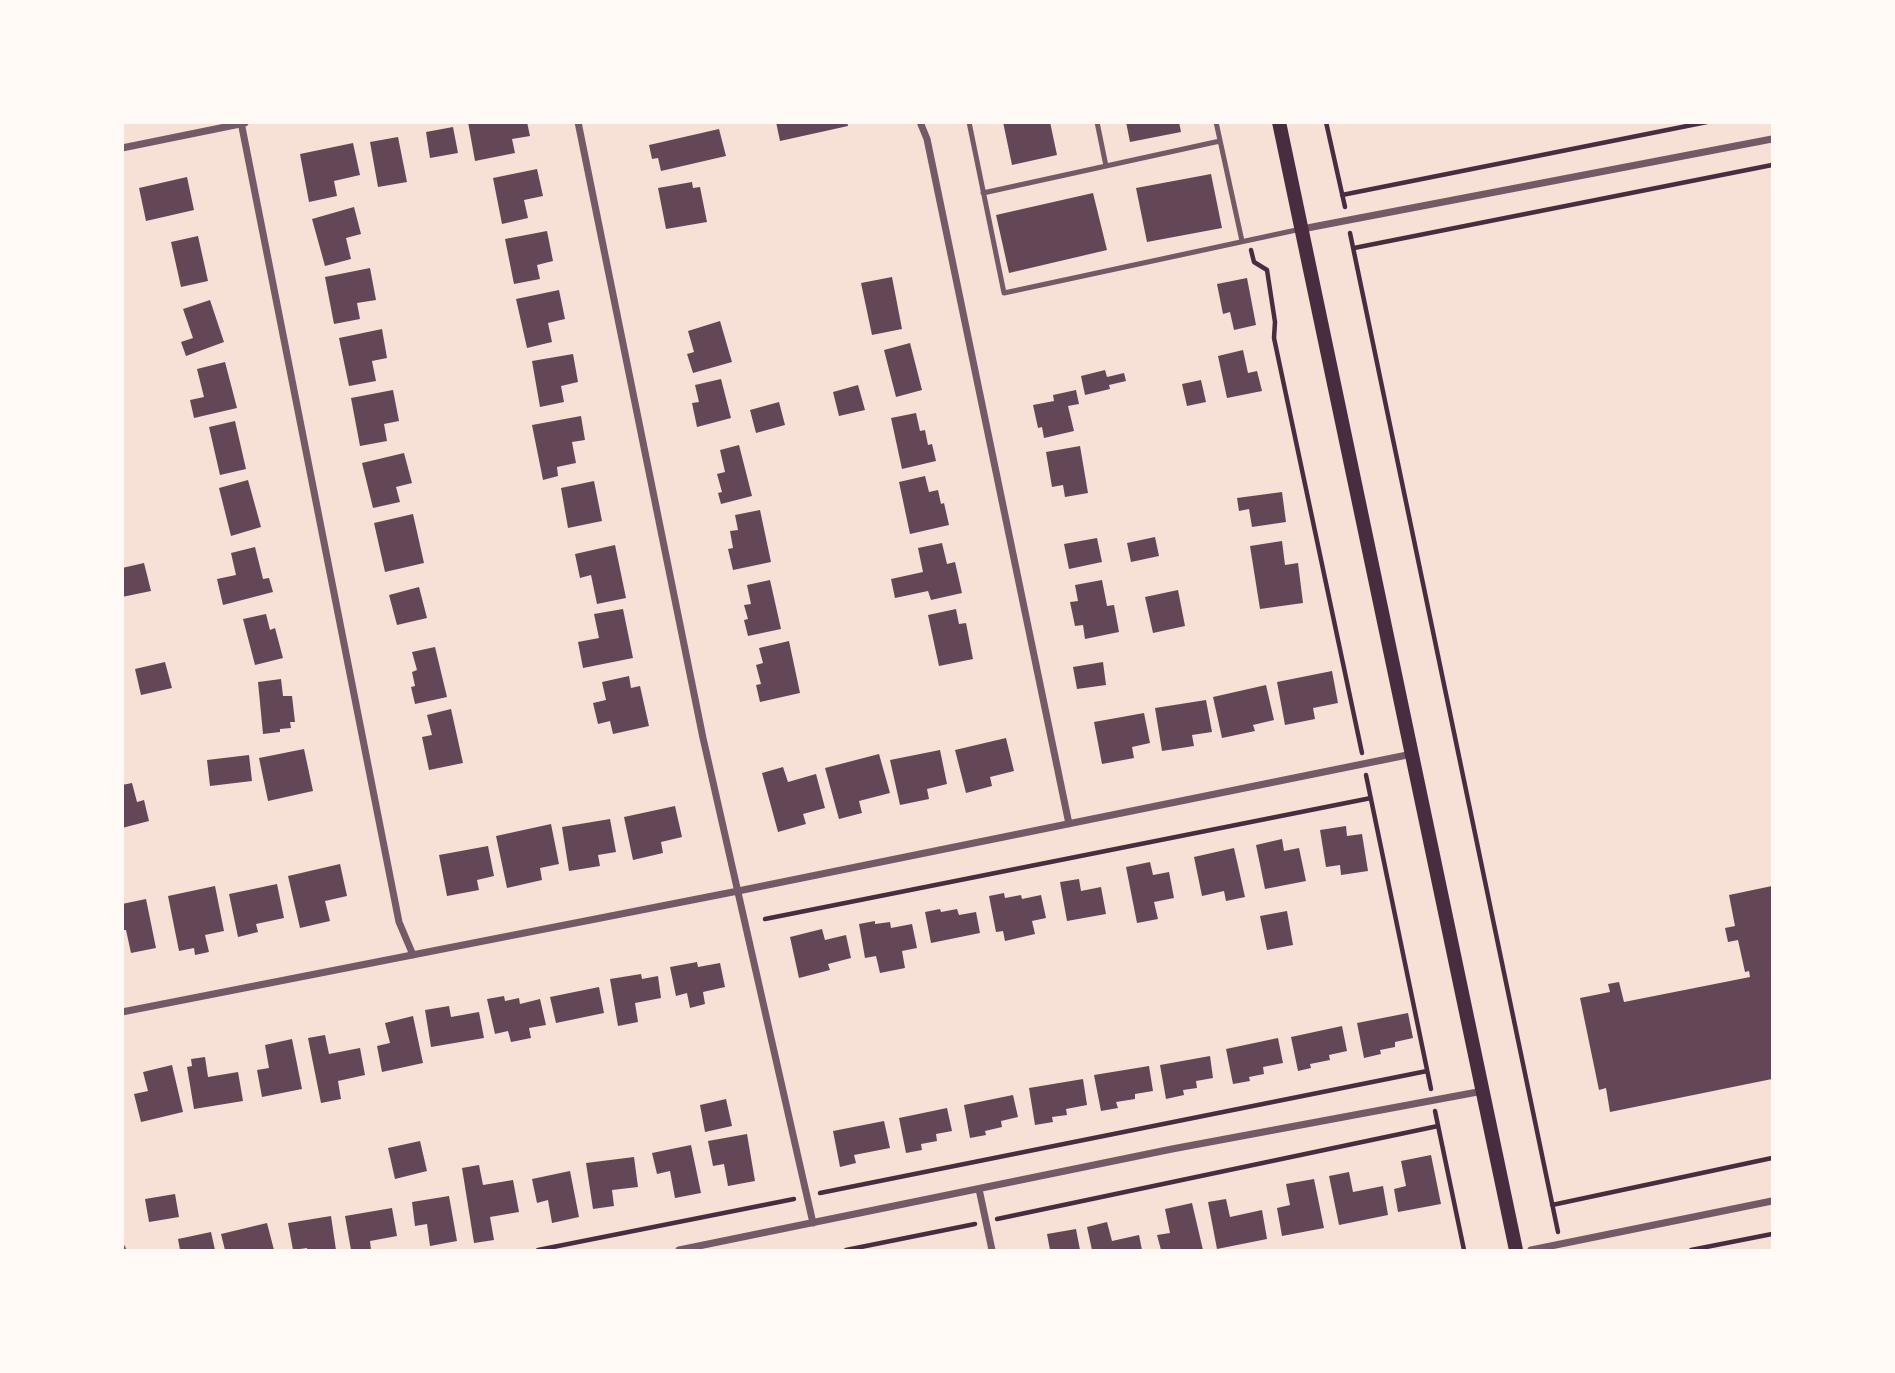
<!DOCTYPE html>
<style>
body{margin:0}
#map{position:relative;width:1895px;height:1373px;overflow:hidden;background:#f7e1d7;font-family:Karla,sans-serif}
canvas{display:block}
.frame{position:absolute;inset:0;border:124px solid #fffaf5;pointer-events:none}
</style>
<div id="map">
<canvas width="1895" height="1373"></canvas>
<div class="frame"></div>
</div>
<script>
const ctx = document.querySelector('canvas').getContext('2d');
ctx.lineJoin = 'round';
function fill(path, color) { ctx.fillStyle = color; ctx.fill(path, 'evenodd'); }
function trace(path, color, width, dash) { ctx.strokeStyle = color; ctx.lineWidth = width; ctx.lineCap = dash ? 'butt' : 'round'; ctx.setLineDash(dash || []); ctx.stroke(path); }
const building = new Path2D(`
 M468,122H527L530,136L512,139L515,153L475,161Z
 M776,122H847L848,126L780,141Z
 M1003,122H1050L1057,155L1012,165Z
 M1126,122H1179L1181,132L1130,142Z
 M453,127L458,153L430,158L426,132Z
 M719,129L726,156L661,171L658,158L652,159L649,145Z
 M398,137L407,182L378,187L370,142Z
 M353,143L360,175L334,181L337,196L309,202L300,154Z
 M537,169L543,196L524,200L528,218L502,224L493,178Z
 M1211,174L1222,228L1147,242L1136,188Z
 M187,177L194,210L146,221L139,188Z
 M692,182L693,188L700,187L707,222L666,229L658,188Z
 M1093,193L1107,250L1009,273L996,215Z
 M354,207L361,234L346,238L351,259L325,266L312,219Z
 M547,231L553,261L537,265L540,279L514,284L505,239Z
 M198,236L208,281L181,287L171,242Z
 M370,268L376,300L357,303L360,319L334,324L325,277Z
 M892,277L902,329L872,335L861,283Z
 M1247,278L1256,325L1234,330L1230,312L1223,314L1217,284Z
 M559,290L565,319L548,323L552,342L527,348L516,299Z
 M210,300L224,342L186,356L181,342L193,338L183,309Z
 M720,321L732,362L693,373L687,354L694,352L688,331Z
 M382,329L387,358L372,361L376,381L349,386L339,338Z
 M910,343L922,390L896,397L884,350Z
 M1243,350L1248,373L1257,371L1262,391L1227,398L1218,356Z
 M573,354L578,382L561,386L564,402L540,407L532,361Z
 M225,362L237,408L194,418L190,400L204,397L197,369Z
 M1105,370L1107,377L1124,373L1126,381L1109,385L1110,389L1085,395L1081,376Z
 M721,379L731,418L697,427L692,403L699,402L695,385Z
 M1201,380L1206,402L1187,406L1182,384Z
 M858,385L865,410L839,416L833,392Z
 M393,390L399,421L384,424L387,441L360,446L351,398Z
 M1076,390L1079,404L1068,406L1074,431L1044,438L1042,427L1038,428L1033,405L1054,401L1053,395Z
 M779,402L785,425L756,433L750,410Z
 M916,413L920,431L925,430L928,445L932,444L936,461L902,469L891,418Z
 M581,416L585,440L572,442L576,463L557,467L558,476L543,480L532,425Z
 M235,421L246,469L220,475L209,427Z
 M739,445L752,496L721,504L718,493L722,492L717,474L725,472L720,450Z
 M1080,446L1088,493L1065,497L1063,485L1052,487L1046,452Z
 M404,453L412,483L396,487L400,502L373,508L362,463Z
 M925,476L929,492L938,490L941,504L944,503L949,525L910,534L899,482Z
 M248,480L261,527L231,536L219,488Z
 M594,481L602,521L568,528L561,488Z
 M1282,492L1286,522L1252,527L1249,509L1239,511L1237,498Z
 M760,510L771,562L733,570L728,549L733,548L730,531L738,530L735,515Z
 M413,514L424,563L385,572L374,523Z
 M1155,537L1159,556L1131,562L1127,543Z
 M1097,538L1102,562L1069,569L1064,544Z
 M1282,541L1285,565L1298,563L1303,603L1260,609L1250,546Z
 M942,543L947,564L955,562L962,593L931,600L928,591L895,598L891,579L923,572L918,548Z
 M615,545L626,598L597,604L591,575L580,578L575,554Z
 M255,547L263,579L269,578L273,592L223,605L217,579L236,575L231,553Z
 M144,563L151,591L122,597V568Z
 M770,580L781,629L748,636L744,620L748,619L744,605L751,604L747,585Z
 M1102,580L1107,606L1114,605L1119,632L1085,639L1083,625L1075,626L1070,602L1078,601L1075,585Z
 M419,587L427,618L397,625L389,595Z
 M1178,590L1185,626L1153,633L1145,597Z
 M623,609L633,658L583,668L578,642L599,638L594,614Z
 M956,609L959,624L966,623L973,659L939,666L928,615Z
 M266,614L270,630L275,628L283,658L255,665L243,619Z
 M789,641L800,693L760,702L756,685L761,684L756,665L763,663L759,648Z
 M435,647L447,697L415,704L411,687L415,686L412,672L417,670L412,652Z
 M165,662L172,688L141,695L135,669Z
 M1103,662L1106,685L1077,689L1073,667Z
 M1332,671L1338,703L1313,708L1315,719L1285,725L1277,682Z
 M629,676L631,688L640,686L649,726L613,734L610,721L598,724L593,703L606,700L602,682Z
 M281,679L283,696H292L295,722H290L291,728L280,729V732L263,734L258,682Z
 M1266,685L1274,720L1253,725L1255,731L1222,738L1213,697Z
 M1206,700L1212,732L1192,735L1194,746L1162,751L1155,708Z
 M451,709L463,763L429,770L422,737L432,735L427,715Z
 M1144,713L1150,743L1132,747L1134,758L1102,764L1094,722Z
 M1006,738L1014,771L990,777L992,786L966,793L955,750Z
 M304,749L313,791L268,801L259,758Z
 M940,750L947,784L927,789L929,799L900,805L890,760Z
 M879,754L890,793L859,801L862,813L839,819L825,768Z
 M249,755L252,781L210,786L207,760Z
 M783,767L788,782L816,774L825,808L803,814L806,824L778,832L762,773Z
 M132,783L137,802L144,800L149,821L122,828V785Z
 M675,806L682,837L661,842L663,853L633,860L624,817Z
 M610,819L616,852L598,855L600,866L569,871L562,827Z
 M551,824L559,864L540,868L542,880L507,888L496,836Z
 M1346,826L1347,836L1362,834L1368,871L1341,875L1340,865L1326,867L1320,830Z
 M1282,839L1284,851L1299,848L1306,881L1265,889L1256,845Z
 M488,846L494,876L477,880L479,890L447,896L439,855Z
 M1234,848L1245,897L1226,901L1224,891L1202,896L1194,857Z
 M1150,862L1153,875L1169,872L1174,898L1154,902L1158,919L1137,923L1126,867Z
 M340,864L347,896L325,901L330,921L300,928L288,876Z
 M1079,879L1081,891L1101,887L1106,914L1067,921L1060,882Z
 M277,884L284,918L256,924L258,932L238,937L229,894Z
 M215,886L224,931L205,935L209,952L195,955L194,948L179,951L168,896Z
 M1772,886V1079L1610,1112L1606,1088L1599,1090L1580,998L1610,992L1608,984L1619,982L1624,1002L1750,977L1749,971L1745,972L1738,940L1728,942L1725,928L1735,926L1729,895Z
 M1004,893L1005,898L1021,895L1022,899L1041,895L1046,918L1032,921L1035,934L1005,941L1003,931L996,932L989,896Z
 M146,899L156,948L131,953L126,930H122V904Z
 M940,909L941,912L957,909L959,915L976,912L980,933L931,943L925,912Z
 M1287,911L1293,945L1267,950L1260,916Z
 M875,921V924L890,922L891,928L912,924L917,948L902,951L905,968L880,973L876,956L865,958L859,924Z
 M822,929L825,940L846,935L851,958L828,964L830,970L799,978L790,937Z
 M697,962L698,967L720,963L725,987L703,992L705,1004L690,1008L687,993L676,996L670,967Z
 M641,974L642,979L658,976L661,998L635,1003L638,1022L618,1026L610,979Z
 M599,987L604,1013L556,1023L550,997Z
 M504,996L505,1001L519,998L520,1004L540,999L546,1025L529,1028L531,1038L511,1042L508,1031L495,1034L487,999Z
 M449,1006L451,1017L479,1012L484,1038L431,1047L425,1010Z
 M1408,1013L1413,1038L1395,1042V1047L1380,1050L1381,1054L1364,1058L1357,1023Z
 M413,1016L423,1063L382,1072L377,1046L390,1043L385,1023Z
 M1342,1026L1347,1051L1329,1055L1330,1060L1310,1064L1311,1068L1298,1071L1291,1037Z
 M325,1035L329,1054L360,1048L365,1075L338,1081L341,1099L321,1103L308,1038Z
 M1278,1038L1283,1063L1263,1067L1264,1074L1249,1077L1250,1081L1233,1084L1226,1049Z
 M292,1039L302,1089L262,1097L257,1070L269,1068L265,1045Z
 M1210,1056L1213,1078L1196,1081L1197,1088L1183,1090L1184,1095L1166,1099L1160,1065Z
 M205,1057L208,1077L238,1072L243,1101L194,1109L187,1067L192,1066L191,1059Z
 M172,1065L183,1112L141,1122L134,1094L148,1091L143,1072Z
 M1149,1066L1153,1091L1135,1094V1099L1116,1102L1118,1108L1101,1111L1094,1075Z
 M1083,1079L1087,1105L1066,1109L1067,1115L1052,1117L1053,1122L1035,1125L1029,1088Z
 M1013,1095L1018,1117L1001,1121L1002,1127L985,1131L986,1135L970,1138L964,1105Z
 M726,1099L732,1126L705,1132L700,1105Z
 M947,1108L952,1131L936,1134L937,1141L921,1144L922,1150L906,1153L899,1118Z
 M884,1121L890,1148L854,1155L856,1163L840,1167L833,1131Z
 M747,1134L755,1181L728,1186L724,1164L713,1166L708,1141Z
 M420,1141L427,1171L395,1179L388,1148Z
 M691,1145L701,1193L675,1198L670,1171L657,1174L652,1153Z
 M1431,1155L1441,1204L1398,1212L1394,1189L1406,1186L1401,1161Z
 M634,1157L638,1187L612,1190L614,1206L593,1209L586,1163Z
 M479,1165L483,1185L513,1180L519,1212L490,1217L494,1240L474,1243L462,1168Z
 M570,1171L579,1217L552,1223L548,1200L537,1203L532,1179Z
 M1349,1172L1353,1192L1383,1186L1388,1215L1339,1225L1329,1176Z
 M1314,1179L1324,1228L1282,1236L1277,1208L1290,1205L1286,1184Z
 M175,1194L179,1217L149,1222L145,1199Z
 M449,1196L457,1241L430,1246L427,1224L415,1226L412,1202Z
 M1226,1199L1230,1217L1262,1210L1267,1239L1217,1249L1208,1202Z
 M1192,1203L1203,1250H1161L1157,1235L1170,1233L1165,1209Z
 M392,1208L397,1236L370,1241L371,1250H351L345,1216Z
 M331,1216L336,1250H307V1248L293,1250L288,1223Z
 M1107,1222L1112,1241L1139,1235L1142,1250H1092L1087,1227Z
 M267,1223L274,1250H225L221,1234Z
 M1076,1229L1080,1250H1050L1047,1234Z
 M211,1232L215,1250H180L178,1239Z`);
const path = new Path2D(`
 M1326,122L1345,207
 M1342,195L1707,122
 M1350,233L1558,1232
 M1354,248L1772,165
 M1251,250L1254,262L1267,270L1275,322L1274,338L1362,753
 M1366,775L1431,1089
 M765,919L1371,798
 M1435,1111L1464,1250
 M820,1193L1427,1071
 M1552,1205L1772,1158
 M997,1219L1438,1126
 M538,1250L794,1199
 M846,1250L975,1224
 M1691,1250L1772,1234`);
const service = new Path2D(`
 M969,122L1004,293L1301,229
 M1097,122L1106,166
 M1216,122L1242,241
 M983,193L1220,141`);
const minor = new Path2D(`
 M241,122L399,922L413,955
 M578,122L703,738L813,1223
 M920,122L927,139L1069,824
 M122,148L245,123
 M1302,229L1772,139
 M122,1012L738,891L1412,754
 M979,1189L992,1250
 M122,1248L123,1250
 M679,1250L1172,1149L1483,1091
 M1531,1250L1772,1201`);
const secondary = new Path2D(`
 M1279,122L1516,1250`);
fill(building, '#644757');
trace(path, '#4a2c40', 4.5);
trace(service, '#755966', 5);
trace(minor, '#755966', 7);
trace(secondary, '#4a2c40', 14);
</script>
